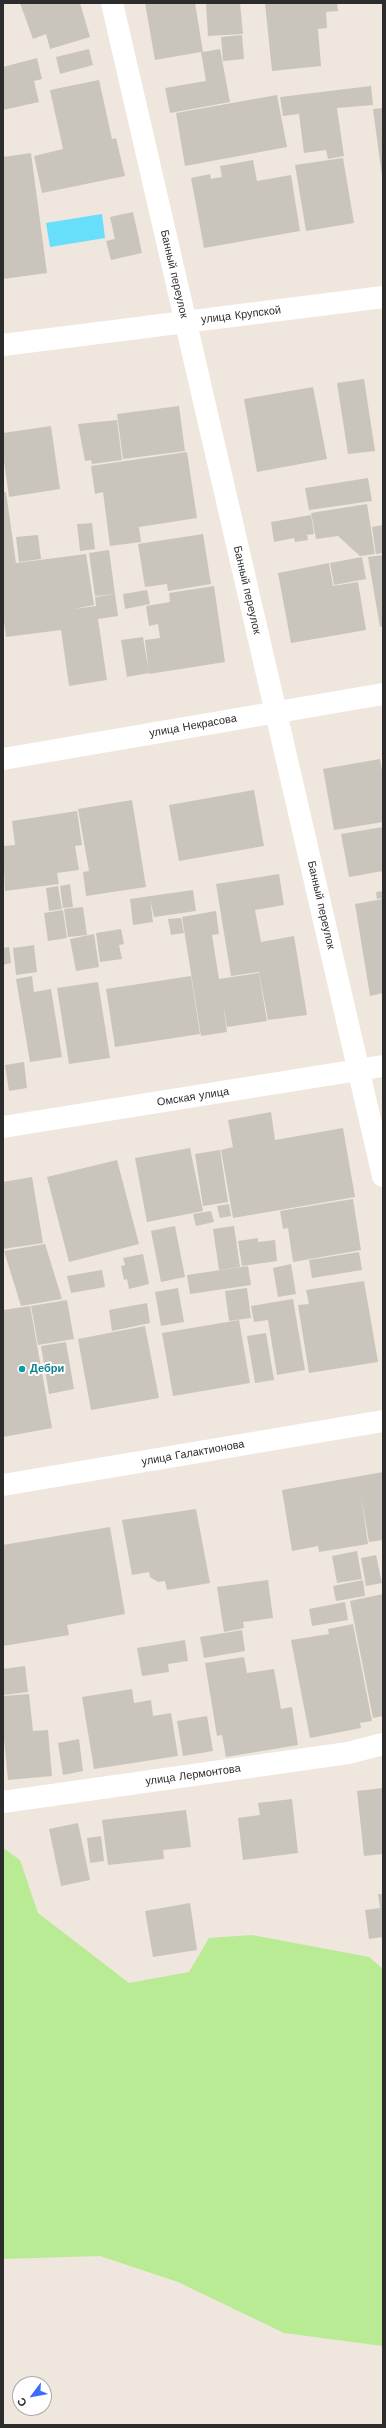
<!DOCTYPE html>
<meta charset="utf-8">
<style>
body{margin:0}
#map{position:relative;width:386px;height:2428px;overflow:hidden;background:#efe6dd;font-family:"Work Sans",sans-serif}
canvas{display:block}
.frame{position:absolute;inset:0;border:4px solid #2c2c2c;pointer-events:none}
.north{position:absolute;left:12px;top:2376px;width:40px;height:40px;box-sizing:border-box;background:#fff;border:1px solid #ababab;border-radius:50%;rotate:238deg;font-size:11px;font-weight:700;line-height:16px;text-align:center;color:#2c2c2c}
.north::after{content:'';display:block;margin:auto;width:14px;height:18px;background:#3b6cff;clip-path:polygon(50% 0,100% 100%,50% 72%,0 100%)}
</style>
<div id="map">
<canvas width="386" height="2428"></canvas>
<div class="frame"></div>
<div class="north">С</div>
</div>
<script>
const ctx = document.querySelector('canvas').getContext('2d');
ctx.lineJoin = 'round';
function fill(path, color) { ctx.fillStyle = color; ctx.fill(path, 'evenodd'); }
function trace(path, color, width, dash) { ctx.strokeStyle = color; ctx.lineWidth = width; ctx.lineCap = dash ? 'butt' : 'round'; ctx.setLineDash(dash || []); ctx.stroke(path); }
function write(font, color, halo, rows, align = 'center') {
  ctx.font = font + ' "Work Sans",sans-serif'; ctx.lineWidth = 4; ctx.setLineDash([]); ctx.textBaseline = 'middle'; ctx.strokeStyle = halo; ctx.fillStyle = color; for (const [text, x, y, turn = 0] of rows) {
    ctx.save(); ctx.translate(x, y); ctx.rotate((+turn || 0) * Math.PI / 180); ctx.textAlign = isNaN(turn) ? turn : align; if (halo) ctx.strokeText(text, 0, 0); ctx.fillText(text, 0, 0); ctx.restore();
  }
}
const green = new Path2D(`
 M3,1848L20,1860L38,1913L129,1983L189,1972L209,1938L252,1935L369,1957L383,1969V2346L284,2333L178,2282L100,2256L3,2259Z`);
const water = new Path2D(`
 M102,214L105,238L50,247L46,223Z`);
const building = new Path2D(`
 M20,3H80L90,37L50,49L46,34L33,39Z
 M145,3H195L203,52L220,49L230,102L170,113L165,88L206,81L201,52L155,60Z
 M206,3H240L243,34L208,36Z
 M265,3H337L338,11L326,12L327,28L318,29L321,66L272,71Z
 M242,35L244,59L223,61L221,37Z
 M89,49L93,65L60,74L56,57Z
 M37,58L42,79L30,82L34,81L39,102L3,110V67Z
 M99,80L112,139L116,138L125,176L42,193L34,156L63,149L50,90Z
 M371,86L373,105L337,108L344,156L328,159L326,150L304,153L299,114L283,116L280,97Z
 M277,95L287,147L185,166L176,113Z
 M383,108V176H382L373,109Z
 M31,153L47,273L3,279V157Z
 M343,158L354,223L306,231L295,165Z
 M253,160L257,181L291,175L300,231L204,248L191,178L210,174L211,179L222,177L220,166Z
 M133,212L142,253L111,260L106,241L115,239L110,217Z
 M364,379L375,451L348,454L337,383Z
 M313,387L327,459L257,472L244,399Z
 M179,406L185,451L123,459L117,414Z
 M117,420L122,460L92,464L91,460L85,461L78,424Z
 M51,426L60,489L9,497L3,454V433Z
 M187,452L197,518L139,527L141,542L110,546L103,492L95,494L91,466Z
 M368,478L372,501L309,510L305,488Z
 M3,492H6L16,563L86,554L94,605L73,609L96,606L95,597L115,594L118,616L98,619L107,680L69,686L61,630L6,637L3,615Z
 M367,504L375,554L360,556L338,536L316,539L311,513Z
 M311,515L314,534L307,535L308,540L295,542L294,538L274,542L271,522Z
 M92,523L95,549L80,551L77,524Z
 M383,525V553L376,554L372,527Z
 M203,534L211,584L168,591L167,584L145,587L138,544Z
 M38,535L41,559L19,562L16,537Z
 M109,550L115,594L95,596L89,553Z
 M383,555V626L380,627L368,557Z
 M362,557L366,579L334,585L330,563Z
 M329,563L333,586L358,582L366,630L291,643L278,573Z
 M214,586L225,662L149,674L145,640L160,638L158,624L149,626L146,606L170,602L169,593Z
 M147,590L150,604L125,609L123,594Z
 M143,637L149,673L127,677L121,640Z
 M380,759L383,777V822L334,830L323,769Z
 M254,790L264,846L179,861L169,805Z
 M132,800L146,887L86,896L83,872L89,871L78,809Z
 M77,811L82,845L75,846L79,870L57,873L59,884L5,891L3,846L15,845L12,821Z
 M383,827V871L349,877L341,834Z
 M279,874L284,905L255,910L261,942L294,936L307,1015L268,1020L259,972L231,976L216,884Z
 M70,884L73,907L63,908L60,886Z
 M58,886L62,909L49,911L46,888Z
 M193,890L196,911L154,917L150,899L153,922L133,925L130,899Z
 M383,891V898L377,899L376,892Z
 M383,899V993L370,996L355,904Z
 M83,907L87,935L68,937L64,909Z
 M63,910L67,938L48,941L44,913Z
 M216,911L219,934L212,935L219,979L259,973L267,1021L227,1027L223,1003L227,1032L201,1036L182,917Z
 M181,918L184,933L171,935L168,919Z
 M121,929L124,944L119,945L122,959L100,962L96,933Z
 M94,934L99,967L76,971L70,939Z
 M34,945L37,972L16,975L13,948Z
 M9,947L11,963L3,965V948Z
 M32,976L34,992L51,989L62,1057L30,1062L16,979Z
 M191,976L200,1034L115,1047L106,989Z
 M98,982L110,1058L69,1064L57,988Z
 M24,1062L27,1088L9,1091L5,1065Z
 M271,1112L275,1140L343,1128L355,1197L233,1218L221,1150L233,1147L228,1120Z
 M190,1148L203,1211L147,1222L135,1158Z
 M220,1150L228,1202L203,1206L195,1154Z
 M117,1160L139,1244L69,1262L47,1177Z
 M32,1177L43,1243L3,1249V1182Z
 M353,1199L361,1250L293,1262L288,1228L283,1229L280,1211Z
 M229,1204L231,1216L220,1218L217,1206Z
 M211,1211L214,1222L196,1226L193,1214Z
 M175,1226L185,1277L161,1282L151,1231Z
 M234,1226L240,1267L219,1270L213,1229Z
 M258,1238V1242L275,1240L277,1261L242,1266L238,1241Z
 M45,1244L62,1299L21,1306L4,1251Z
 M359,1252L362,1270L312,1278L309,1260Z
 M143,1254L149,1284L129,1289L127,1279L124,1280L121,1266L125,1265L123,1258Z
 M291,1264L296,1294L278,1297L273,1268Z
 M248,1266L251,1285L190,1294L187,1275Z
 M102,1270L105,1287L71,1293L67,1276Z
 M364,1281L378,1362L309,1373L298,1305L309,1304L306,1290Z
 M178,1288L184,1322L161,1326L155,1292Z
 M247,1288L251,1318L229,1321L225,1291Z
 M293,1299L305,1370L277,1375L268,1320L254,1322L251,1306Z
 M67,1300L74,1339L38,1345L31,1306Z
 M147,1303L150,1323L112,1331L109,1310Z
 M30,1306L52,1428L3,1437V1310Z
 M239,1320L250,1383L173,1396L162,1333Z
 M145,1326L159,1398L91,1410L78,1339Z
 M266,1333L274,1380L255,1383L247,1336Z
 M66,1342L74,1389L49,1394L41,1346Z
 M383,1472V1540L369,1542L361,1495L368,1544L319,1552L318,1546L292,1551L282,1490Z
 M196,1509L210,1583L167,1590L165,1581L158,1582L150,1577L149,1572L132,1575L122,1520Z
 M110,1527L125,1614L67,1625L69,1635L3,1646V1545Z
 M357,1551L362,1579L337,1583L332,1556Z
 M376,1555L382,1583L366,1586L361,1558Z
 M268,1580L273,1618L243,1622L244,1628L224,1632L217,1587Z
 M363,1580L365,1596L336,1601L333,1586Z
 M383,1594V1716L373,1718L350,1601Z
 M345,1602L348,1620L312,1626L309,1609Z
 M353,1624L372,1721L360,1723L361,1728L310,1738L291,1640L329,1634L328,1629Z
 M242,1630L245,1651L204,1658L200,1637Z
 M185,1640L188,1661L168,1664L169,1672L142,1676L137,1648Z
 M244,1657L247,1673L274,1669L281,1709L292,1707L298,1745L226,1757L222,1735L217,1736L205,1663Z
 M25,1666L28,1692L3,1695V1669Z
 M132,1689L134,1703L151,1700L153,1716L171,1713L178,1756L94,1769L82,1697Z
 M29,1694L33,1731L48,1730L52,1776L8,1780L3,1729V1696Z
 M207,1716L213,1751L183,1756L177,1721Z
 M79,1739L83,1771L63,1775L58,1743Z
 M383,1788V1854L364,1856L357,1791Z
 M292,1799L298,1853L243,1860L238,1818L260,1815L258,1803Z
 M186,1810L191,1847L163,1850L164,1859L108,1865L102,1820Z
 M78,1823L90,1880L61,1886L49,1829Z
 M101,1836L104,1861L90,1863L87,1838Z
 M378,1894H383V1937L369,1939L365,1910L380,1908Z
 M190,1903L197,1950L153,1957L145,1911Z`);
const minor = new Path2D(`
 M112,3L383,1176
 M3,345L383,297
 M3,759L383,694
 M3,1127L383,1066
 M3,1485L383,1421
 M3,1802L348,1753L383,1744`);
const markers = [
 [22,1369,4,"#0f9aa8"]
];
const streetNames = [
 ["Банный переулок",174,274,77],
 ["улица Крупской",241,315,-7],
 ["Банный переулок",247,590,77],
 ["улица Некрасова",193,726,-10],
 ["Банный переулок",321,905,77],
 ["Омская улица",193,1097,-9],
 ["улица Галактионова",193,1453,-10],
 ["улица Лермонтова",193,1775,-8]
];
const cultureNames = [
 ["Дебри",30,1369]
];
fill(green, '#b8eb94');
fill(water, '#66defc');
fill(building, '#cac5bc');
trace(minor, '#fff', 22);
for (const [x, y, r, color] of markers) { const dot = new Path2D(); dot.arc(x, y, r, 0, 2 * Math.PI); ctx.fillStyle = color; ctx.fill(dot); trace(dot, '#fff', 1.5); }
write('11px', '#2c2c2c', '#fff', streetNames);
write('bold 11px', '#0d838f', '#fff', cultureNames, 'left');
</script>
